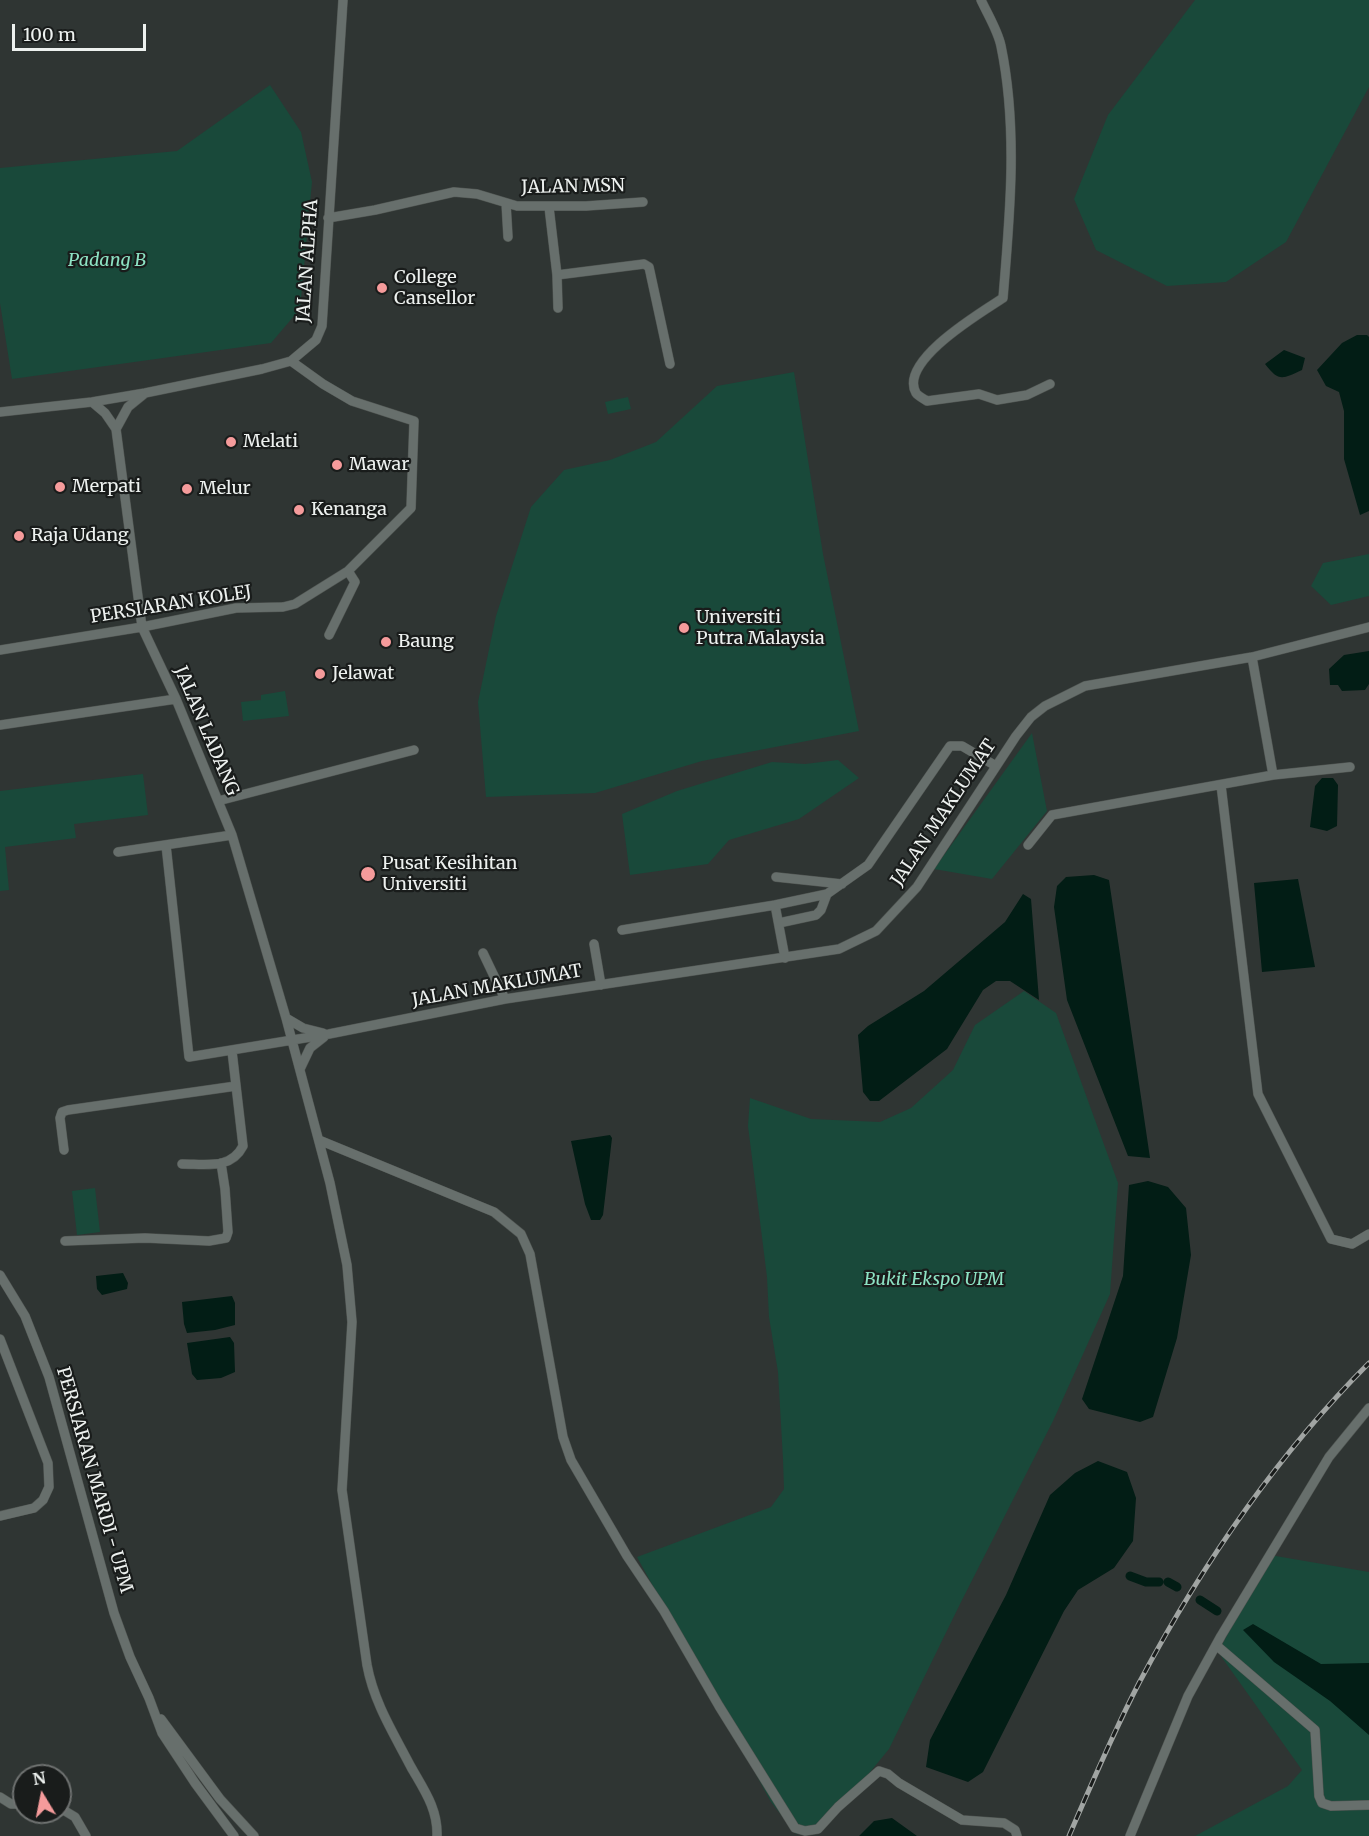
<!DOCTYPE html>
<style>
body{margin:0}
#map{position:relative;width:1369px;height:1836px;overflow:hidden;background:#2f3533;font-family:Merriweather,serif}
canvas{display:block}
.north{position:absolute;left:12px;top:1764px;width:60px;height:60px;box-sizing:border-box;background:#191c1b;border:2px solid #6e7170;border-radius:50%;rotate:350deg;font-size:16px;font-weight:700;line-height:24px;text-align:center;color:#edf1ef}
.north::after{content:'';display:block;margin:auto;width:21px;height:27px;background:#f59b9b;clip-path:polygon(50% 0,100% 100%,50% 72%,0 100%)}
.scale{position:absolute;left:12px;top:24px;width:134px;height:27px;box-sizing:border-box;border:3px solid #edf1ef;border-top:0;padding-left:8px;font-size:18px;line-height:21px;white-space:nowrap;color:#edf1ef;-webkit-text-stroke:4px #191c1b;paint-order:stroke}
</style>
<div id="map">
<canvas width="1369" height="1836"></canvas>
<div class="north">N</div>
<div class="scale">100 m</div>
</div>
<script>
const ctx = document.querySelector('canvas').getContext('2d');
ctx.lineJoin = 'round';
function fill(path, color) { ctx.fillStyle = color; ctx.fill(path, 'evenodd'); }
function trace(path, color, width, dash) { ctx.strokeStyle = color; ctx.lineWidth = width; ctx.lineCap = dash ? 'butt' : 'round'; ctx.setLineDash(dash || []); ctx.stroke(path); }
function write(font, color, halo, rows, align = 'center') {
  ctx.font = font + ' Merriweather,serif'; ctx.lineWidth = 4.5; ctx.setLineDash([]); ctx.textBaseline = 'middle'; ctx.strokeStyle = halo; ctx.fillStyle = color; for (const [text, x, y, turn = 0] of rows) {
    ctx.save(); ctx.translate(x, y); ctx.rotate((+turn || 0) * Math.PI / 180); ctx.textAlign = isNaN(turn) ? turn : align; if (halo) ctx.strokeText(text, 0, 0); ctx.fillText(text, 0, 0); ctx.restore();
  }
}
const green = new Path2D(`
 M1195,0H1369V87L1286,242L1226,282L1167,286L1096,250L1074,199L1108,115Z
 M270,85L301,132L312,182L300,309L271,343L12,379L0,303V168L177,151Z
 M794,372L823,554L859,731L702,761L595,793L486,797L478,702L496,616L531,507L564,470L610,460L656,442L717,386Z
 M628,397L631,409L608,414L605,402Z
 M1369,554V596L1331,605L1311,586L1323,563Z
 M285,691L289,716L243,721L241,702L261,700V695Z
 M1032,733L1047,811L992,879L934,869Z
 M838,760L859,778L799,819L729,840L708,864L630,875L622,814L677,791L772,762L805,764Z
 M143,774L148,815L74,824L76,838L5,847L9,890L0,891V791Z
 M1024,991L1056,1013L1118,1183L1110,1294L1053,1421L961,1602L889,1749L820,1833L796,1834L771,1802L637,1557L771,1507L784,1489L783,1459L778,1372L769,1317L767,1277L748,1126L750,1098L811,1119L880,1122L911,1108L953,1070L975,1025Z
 M95,1188L100,1232L77,1235L72,1191Z
 M1270,1555L1369,1572V1836H1195L1288,1786L1302,1770L1218,1652Z`);
const water = new Path2D(`
 M1357,335H1367L1369,337V511L1360,515L1344,459V411L1339,392L1326,386L1317,370L1342,343Z
 M1284,350L1305,358L1302,370C1282,379 1279,382 1265,364Z
 M1369,651V684L1365,690L1342,691L1338,685H1330L1329,669L1344,655Z
 M1322,778H1333L1338,785L1337,826L1327,831L1310,827L1315,786Z
 M1094,875L1109,880L1150,1158L1128,1156L1067,1000L1054,907L1057,886L1066,877Z
 M1298,879L1315,967L1262,972L1254,883Z
 M1023,894L1031,899L1039,1000L1010,981H996L983,990L947,1049L879,1101H870L863,1092L858,1035L868,1026L924,991L1005,922Z
 M610,1135L612,1138L603,1215L600,1220H591L585,1204L571,1141Z
 M1148,1181L1168,1187L1186,1208L1191,1255L1177,1338L1153,1417L1140,1422L1089,1409L1082,1399L1123,1276L1129,1185Z
 M123,1273L128,1283L127,1289L102,1295L97,1289L96,1276Z
 M232,1296L235,1303V1325L215,1330L187,1333L184,1324L182,1302Z
 M230,1337L234,1343L235,1372L221,1378L197,1380L192,1374L187,1343Z
 M1098,1461L1127,1472L1136,1498L1133,1541L1114,1568L1078,1590L1064,1611L983,1772L968,1782L926,1767L930,1740L1006,1595L1050,1495L1075,1473Z
 M1253,1624L1321,1664L1369,1663V1735L1330,1701L1274,1662L1243,1630Z
 M892,1818L917,1836H859L874,1821Z`);
const canal = new Path2D(`
 M1130,1576L1146,1582H1159
 M1168,1582L1177,1587
 M1200,1600L1217,1611`);
const minor = new Path2D(`
 M981,0C988,15 998,31 1001,46C1018,128 1010,215 1003,298C982,312 898,361 916,393C918,396 924,399 927,401L979,394L997,400L1027,395L1050,384
 M506,203L508,237
 M549,207L557,275L558,308
 M328,218L375,210L454,192L477,194L517,206H586L643,202
 M557,275L644,264L649,267L670,364
 M92,402L105,413L116,429L142,627L176,699L232,835L286,1018L330,1183L347,1265L352,1322L342,1490L367,1665C374,1703 394,1734 411,1767C424,1790 438,1809 437,1836
 M0,412L92,402L145,393L262,369L291,361L316,340L322,326L343,0
 M116,429L128,407L144,394
 M329,635L355,582L348,571
 M0,650L142,627L236,608L283,607L295,604L348,571L411,508L414,421L352,401L323,384L291,361
 M1252,657L1273,775
 M0,725L176,699
 M1221,785L1258,1094L1331,1239L1352,1244L1369,1234
 M218,801L414,750
 M166,845L189,1057L329,1034L505,999L839,949L876,931L917,887L1016,736L1031,717L1045,706L1085,686L1252,657L1369,627
 M1028,845L1052,815L1273,775L1350,767
 M118,852L232,835
 M776,877L842,884
 M779,923L816,915L821,910L827,894
 M622,930L775,905
 M594,944L601,985
 M483,953L505,999
 M785,958L775,905L827,894L868,865L950,746H962L996,766
 M286,1018L303,1028L323,1033
 M300,1069L310,1048L324,1037
 M319,1140L494,1212L521,1234L530,1254L563,1437L571,1460L627,1556L664,1611L719,1706L795,1828L805,1831L818,1829L838,1807L879,1771L888,1774L899,1783L962,1820L1004,1823L1015,1830L1017,1836
 M64,1150L60,1118L62,1112L68,1110L236,1086
 M182,1164C205,1164 231,1170 243,1146L232,1051
 M65,1241L145,1238L209,1241L226,1238L228,1232L225,1189L221,1163
 M0,1275L25,1316L49,1377L114,1613L130,1657L149,1698L162,1733L195,1783L234,1836
 M0,1339L48,1463L49,1487L43,1500L34,1508L0,1516
 M1216,1645L1315,1730L1319,1796L1322,1803L1331,1806L1369,1805
 M161,1719L220,1799L254,1836
 M0,1797L11,1804H24
 M60,1808L75,1817L86,1836
 M1130,1836L1188,1696L1221,1636L1329,1457L1369,1408`);
const rail = new Path2D(`
 M1069,1836C1091,1785 1113,1733 1139,1683C1200,1568 1276,1456 1369,1363`);
const markers = [
 [382,288,6,"#f59b9b"],
 [231,442,6,"#f59b9b"],
 [337,465,6,"#f59b9b"],
 [60,487,6,"#f59b9b"],
 [187,489,6,"#f59b9b"],
 [299,510,6,"#f59b9b"],
 [19,536,6,"#f59b9b"],
 [684,628,6,"#f59b9b"],
 [386,642,6,"#f59b9b"],
 [320,674,6,"#f59b9b"],
 [368,874,8,"#f59b9b"]
];
const streetNames = [
 ["JALAN MSN",573,187,-1],
 ["JALAN ALPHA",308,261,-86],
 ["PERSIARAN KOLEJ",171,605,-9],
 ["JALAN LADANG",206,731,67],
 ["JALAN MAKLUMAT",944,813,-56],
 ["JALAN MAKLUMAT",497,986,-10],
 ["PERSIARAN MARDI - UPM",94,1480,74]
];
const parkNames = [
 ["Padang B",107,261],
 ["Bukit Ekspo UPM",934,1280]
];
const poiNames = [
 ["College",394,278],
 ["Cansellor",394,299],
 ["Melati",243,442],
 ["Mawar",349,465],
 ["Merpati",72,487],
 ["Melur",199,489],
 ["Kenanga",311,510],
 ["Raja Udang",31,536],
 ["Universiti",696,618],
 ["Putra Malaysia",696,639],
 ["Baung",398,642],
 ["Jelawat",332,674],
 ["Pusat Kesihitan",382,864],
 ["Universiti",382,885]
];
fill(green, '#19493a');
fill(water, '#021d15');
trace(canal, '#021d15', 9);
trace(minor, '#4f5451', 10);
trace(minor, '#676f6c', 9);
trace(rail, '#a1a5a3', 5);
trace(rail, '#191c1b', 3, [9]);
for (const [x, y, r, color] of markers) { const dot = new Path2D(); dot.arc(x, y, r, 0, 2 * Math.PI); ctx.fillStyle = color; ctx.fill(dot); trace(dot, '#191c1b', 2); }
write('18px', '#edf1ef', '#191c1b', streetNames);
write('italic 18px', '#8de3c4', '#191c1b', parkNames);
write('18px', '#edf1ef', '#191c1b', poiNames, 'left');
</script>
